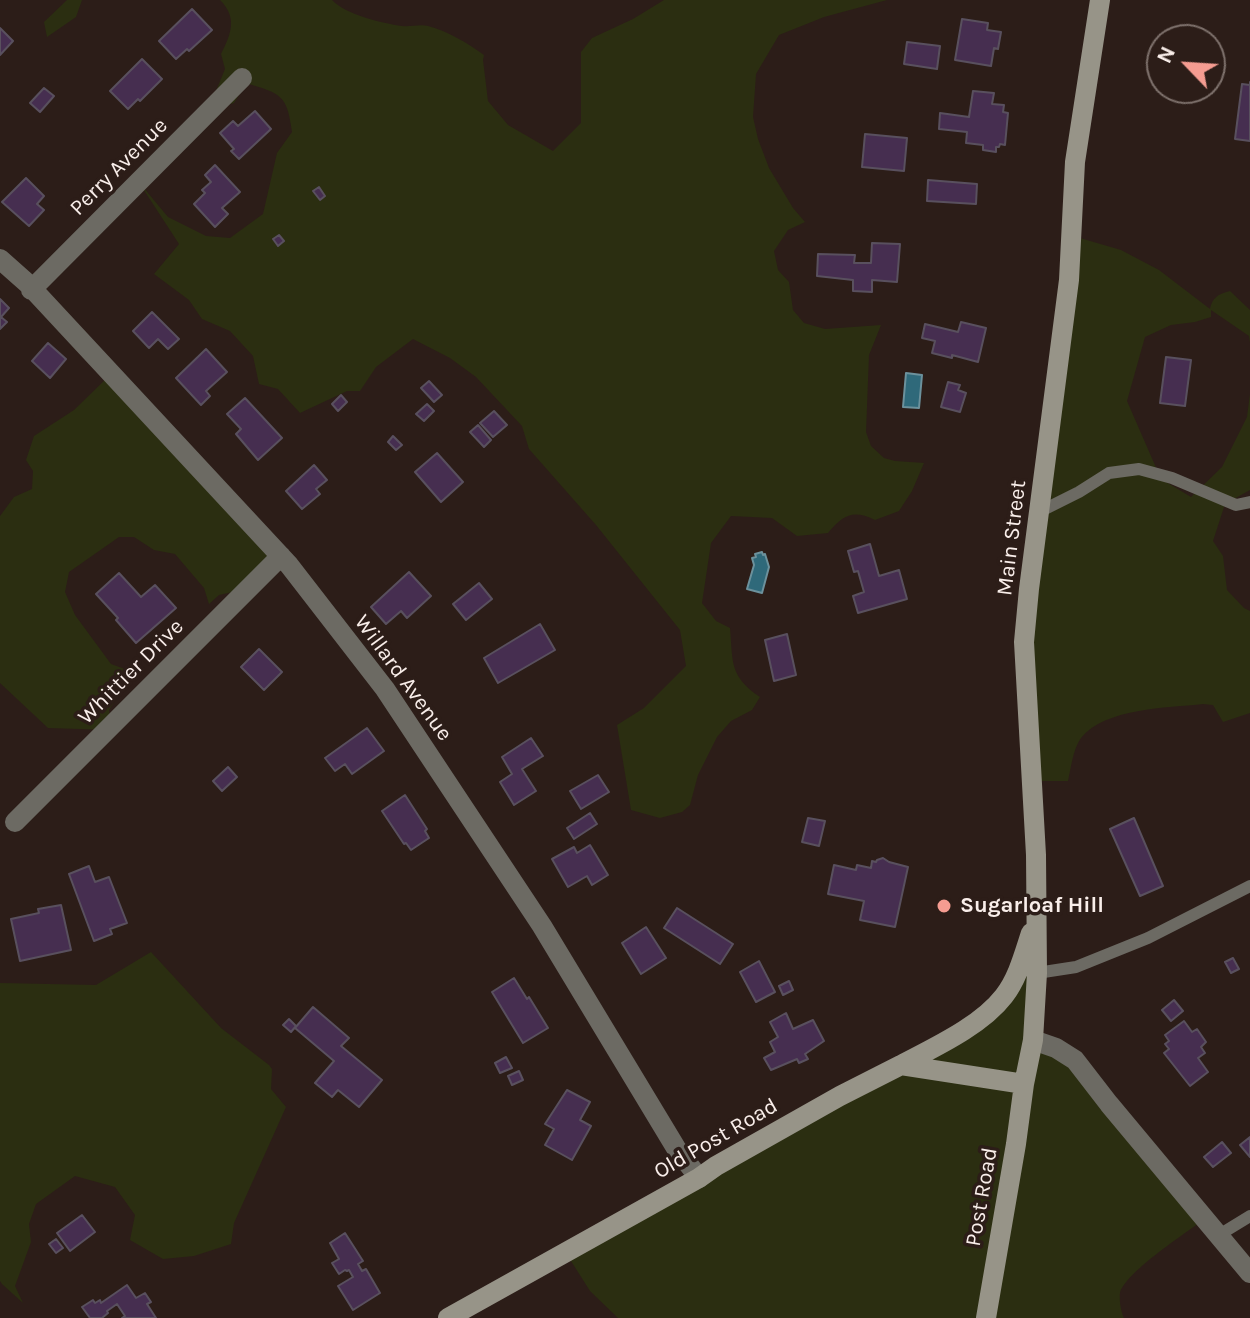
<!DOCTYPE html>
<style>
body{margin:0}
#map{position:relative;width:1250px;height:1318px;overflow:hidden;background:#2c1d18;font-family:Karla,sans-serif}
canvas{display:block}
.north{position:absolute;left:1146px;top:24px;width:80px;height:80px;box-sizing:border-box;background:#2c1d18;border:2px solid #7e716c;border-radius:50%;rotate:295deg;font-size:22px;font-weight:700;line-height:32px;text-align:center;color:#f9eeea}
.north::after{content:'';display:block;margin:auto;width:28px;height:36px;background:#f59c91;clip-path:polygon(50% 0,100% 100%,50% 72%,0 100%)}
</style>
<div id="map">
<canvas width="1250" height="1318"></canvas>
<div class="north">N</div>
</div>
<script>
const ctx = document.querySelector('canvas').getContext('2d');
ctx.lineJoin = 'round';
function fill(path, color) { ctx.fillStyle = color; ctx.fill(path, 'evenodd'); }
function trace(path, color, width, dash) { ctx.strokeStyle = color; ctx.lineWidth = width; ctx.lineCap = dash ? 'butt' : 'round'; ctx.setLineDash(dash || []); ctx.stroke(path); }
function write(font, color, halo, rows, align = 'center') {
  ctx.font = font + ' Karla,sans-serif'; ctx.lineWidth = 7; ctx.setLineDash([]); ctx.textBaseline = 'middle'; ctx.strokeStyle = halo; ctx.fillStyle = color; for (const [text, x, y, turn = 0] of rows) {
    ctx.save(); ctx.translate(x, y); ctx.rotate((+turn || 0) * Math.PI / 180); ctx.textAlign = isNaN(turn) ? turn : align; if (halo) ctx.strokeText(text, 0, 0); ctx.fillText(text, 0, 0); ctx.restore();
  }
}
const green = new Path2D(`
 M67,0H82L76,17L47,37L44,22Z
 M220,0H332C346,15 382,23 402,26C411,27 420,24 428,26C448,31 467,43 484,55L483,60L488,101L508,125L553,151L581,123V52L592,38L633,19L664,0H887L824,17L779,35L756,74L753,117L758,139L769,168L793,208L805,222L788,230L774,251L778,270L789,282L793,310L804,323L825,329L881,325L869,355L866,432L871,446L884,458L895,461L924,463L912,491L899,511L875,520C853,509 843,515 828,533L797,536L772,518L731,516L711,543L702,603L716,621L730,628C733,662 729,676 760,697L752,710L731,721L717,737L698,775L690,805L682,812L660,818L631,810L617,725L644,708L686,666L680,630L596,525L529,449L522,426L476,377L450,358L413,339L376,367L360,391H347L300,413L278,389L259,384L253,356L230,331L202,319L189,300L154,274L179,244L138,181L168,217L206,236L230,238L263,214L277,153L292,132C287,94 281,94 246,83L234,103L210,110L209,108L225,69L221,54C231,34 238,18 220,0Z
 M1073,236L1121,250L1159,270L1210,309C1212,298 1218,294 1230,291L1250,310V343L1249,336L1211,310V317L1195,322L1171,325L1145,337L1127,401L1161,479L1191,497L1222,467L1247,417L1250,394V490L1225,504L1213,541L1223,556L1227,590L1244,608L1250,611V713L1223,722L1213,705L1203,704C1167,708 1105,708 1081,738C1073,749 1071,768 1068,781H1026L1017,690Z
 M109,376L276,553L237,591L219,595L209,604L204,588L175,554L154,550L134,537H119L69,572L65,592L75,615L111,664L133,672L109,710L112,730L48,728L0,683V516L14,497L32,489L33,471L26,460L34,436L74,410Z
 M1030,932V1038L1052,1044L1202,1221C1184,1234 1125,1273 1120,1293C1119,1300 1121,1312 1124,1318H618L590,1291L564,1250L975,1019L995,1001Z
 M151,952L221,1028L269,1065L272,1069L271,1089L286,1107L234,1223L231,1244L194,1256L163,1259L130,1240L135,1215L115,1187L75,1176L36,1204L29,1224L31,1242L15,1286L23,1303L2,1284L0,1281V983L96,985Z`);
const water = new Path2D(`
 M906,373L922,375L919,408L903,407Z
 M762,552L763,555L765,554L769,567L762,593L747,589L754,565L752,558L756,557L755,554Z`);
const building = new Path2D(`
 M192,9L212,30L189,51L187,49L176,59L159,41Z
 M962,19L988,23L987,30L1001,32L998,49L994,48L991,66L955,60Z
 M0,28L13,41L0,55Z
 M907,42L940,46L937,69L904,64Z
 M142,59L162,79L140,101L138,99L128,109L110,91Z
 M1250,82V141L1235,139L1242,84L1250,85Z
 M44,88L54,96L40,112L30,103Z
 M973,91L994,93L992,104L1004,105L1003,112L1008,113L1005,145L1000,144L999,147H996V152L983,150V145L966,143L967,132L939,129L940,113L969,117Z
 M255,111L271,129L239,159L231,151L234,149L220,133L233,121L238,126Z
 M865,134L907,138L904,171L862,167Z
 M215,165L240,192L222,208L228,214L215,227L194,204L205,193L202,190L211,182L205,175Z
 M26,178L44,196L37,204L44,210L29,226L2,202Z
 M928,180L977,184L976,204L927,201Z
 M319,187L325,196L320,200L313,191Z
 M279,235L284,241L278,246L273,239Z
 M872,243L900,244L897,282L872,280V292L853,291V280L817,276L818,254L855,255L854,263H871Z
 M0,299L9,308L1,317L7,322L0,329Z
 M152,312L179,339L168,349L158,339L149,348L133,331Z
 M961,322L986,328L978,362L952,355V358L932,353L935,341L922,338L925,324L958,332Z
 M48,343L66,359L50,378L32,361Z
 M206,349L227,372L206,391L210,396L201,405L176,378Z
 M1166,357L1191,360L1185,406L1160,403Z
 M429,381L442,395L434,402L421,388Z
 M948,382L960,385L958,390L966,393L960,412L941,407Z
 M341,395L347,402L338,411L332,404Z
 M245,398L282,438L258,460L236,434L241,429L227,414Z
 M427,404L434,411L424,421L416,414Z
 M494,411L507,425L493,437L480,423Z
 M478,425L491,440L484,447L470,432Z
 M393,436L402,445L396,450L388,442Z
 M437,453L463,482L441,502L415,472Z
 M314,465L327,480L316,489L320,494L302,509L286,491Z
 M870,544L879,576L899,570L907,599L858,613L853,596L864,592L858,571L854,572L848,551Z
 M409,572L431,596L407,618L401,611L386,624L371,607Z
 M119,573L141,597L155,585L176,608L136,643L116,620L118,618L96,594Z
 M479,583L492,599L466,620L453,604Z
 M540,624L555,650L498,683L484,658Z
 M787,634L796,675L774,681L765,640Z
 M259,649L282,672L264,690L241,667Z
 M367,728L384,751L352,774L345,764L335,771L325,758Z
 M531,738L543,756L522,769L536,791L514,805L500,782L512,774L502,757Z
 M228,767L237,777L222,791L213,781Z
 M598,775L609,792L581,809L570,791Z
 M405,795L427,829L425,831L429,838L411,850L406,843L404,844L382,811Z
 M590,813L597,824L574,839L567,828Z
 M808,818L825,821L819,846L802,842Z
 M1134,818L1163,886L1140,896L1110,829Z
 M590,845L608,875L592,885L587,876L568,887L552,859L574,847L577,853Z
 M883,858L889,862L908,867L895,927L860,920L864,901L828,894L834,865L856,870L857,865L871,868L872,861L876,862L877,860Z
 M89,866L95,882L109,877L127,923L110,929L112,934L94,941L69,874Z
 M61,905L71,950L20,961L11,919L39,913L38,909Z
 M677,908L733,944L720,964L664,928Z
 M646,927L666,958L641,974L622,943Z
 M1233,958L1239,969L1231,973L1225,962Z
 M759,961L775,992L756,1002L740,972Z
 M514,978L527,999L529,997L548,1028L523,1043L492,992Z
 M789,981L793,990L783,995L779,986Z
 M1174,1000L1183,1011L1171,1021L1162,1010Z
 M313,1007L349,1038L341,1046L382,1080L359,1107L338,1090L332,1097L315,1083L334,1061L295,1028Z
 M786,1013L793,1029L813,1020L824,1041L805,1054L808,1059L799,1063L797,1059L771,1070L764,1058L775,1052L770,1042L778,1037L770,1022Z
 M289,1019L296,1026L291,1032L283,1025Z
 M1184,1021L1192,1032L1197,1029L1206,1042L1201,1047L1205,1053L1198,1058L1208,1072L1190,1086L1164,1053L1169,1049L1165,1044L1169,1041L1165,1035Z
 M506,1057L512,1068L500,1073L495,1063Z
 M519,1071L523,1080L512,1085L508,1076Z
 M567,1090L590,1102L580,1120L591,1126L572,1160L545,1145L554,1129L545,1124Z
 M1250,1137V1157L1240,1145Z
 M1222,1142L1231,1153L1213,1167L1204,1157Z
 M82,1215L95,1232L70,1251L57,1233Z
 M345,1233L363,1261L358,1264L362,1271L366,1269L380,1293L353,1310L338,1286L353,1277L349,1270L347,1271L345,1270L339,1274L332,1263L339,1259L330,1243Z
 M56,1239L63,1248L56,1253L49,1244Z
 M127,1285L136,1298L145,1293L151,1302L147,1304L156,1318H122L125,1316L117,1304L107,1311L108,1313L102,1318H90L82,1307L93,1300L95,1303L100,1300L101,1303Z`);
const lane = new Path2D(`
 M1039,512L1079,492L1109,473L1139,469L1172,478L1236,505L1250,502
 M1037,973L1076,967L1148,938L1250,886
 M1219,1235L1250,1216`);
const street = new Path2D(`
 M0,259L27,283L289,565L385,689L542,926L676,1148L699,1178
 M31,290L242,78
 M15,822L281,556
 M1033,1040L1056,1048L1075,1060L1109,1104L1250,1273`);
const secondary = new Path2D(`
 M901,1065C935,1047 981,1026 1004,996C1018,978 1024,954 1031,933
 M448,1318L699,1178L716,1166L840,1096L901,1065L1024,1084
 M986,1318L1016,1144L1024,1084L1033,1040L1037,973L1036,855L1024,642L1029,589L1069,280L1075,162L1100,0`);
const markers = [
 [944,906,8,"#f59c91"]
];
const streetNames = [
 ["Perry Avenue",119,167,-45],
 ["Main Street",1012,538,-83],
 ["Whittier Drive",131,672,-45],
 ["Willard Avenue",403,678,54],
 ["Old Post Road",716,1139,-30],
 ["Post Road",982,1197,-80]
];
const poiNames = [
 ["Sugarloaf Hill",960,906]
];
fill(green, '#2b2e11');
fill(water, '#2f697a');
trace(water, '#6c919c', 2);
fill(building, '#462e50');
trace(building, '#59505e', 2);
trace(lane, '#6c6a63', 12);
trace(street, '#6c6a63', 20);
trace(secondary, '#979488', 20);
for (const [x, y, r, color] of markers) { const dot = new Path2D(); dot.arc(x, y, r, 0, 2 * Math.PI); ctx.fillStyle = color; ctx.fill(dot); trace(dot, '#2c1d18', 3); }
write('22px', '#f9eeea', '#2c1d18', streetNames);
write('bold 22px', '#f9eeea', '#2c1d18', poiNames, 'left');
</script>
